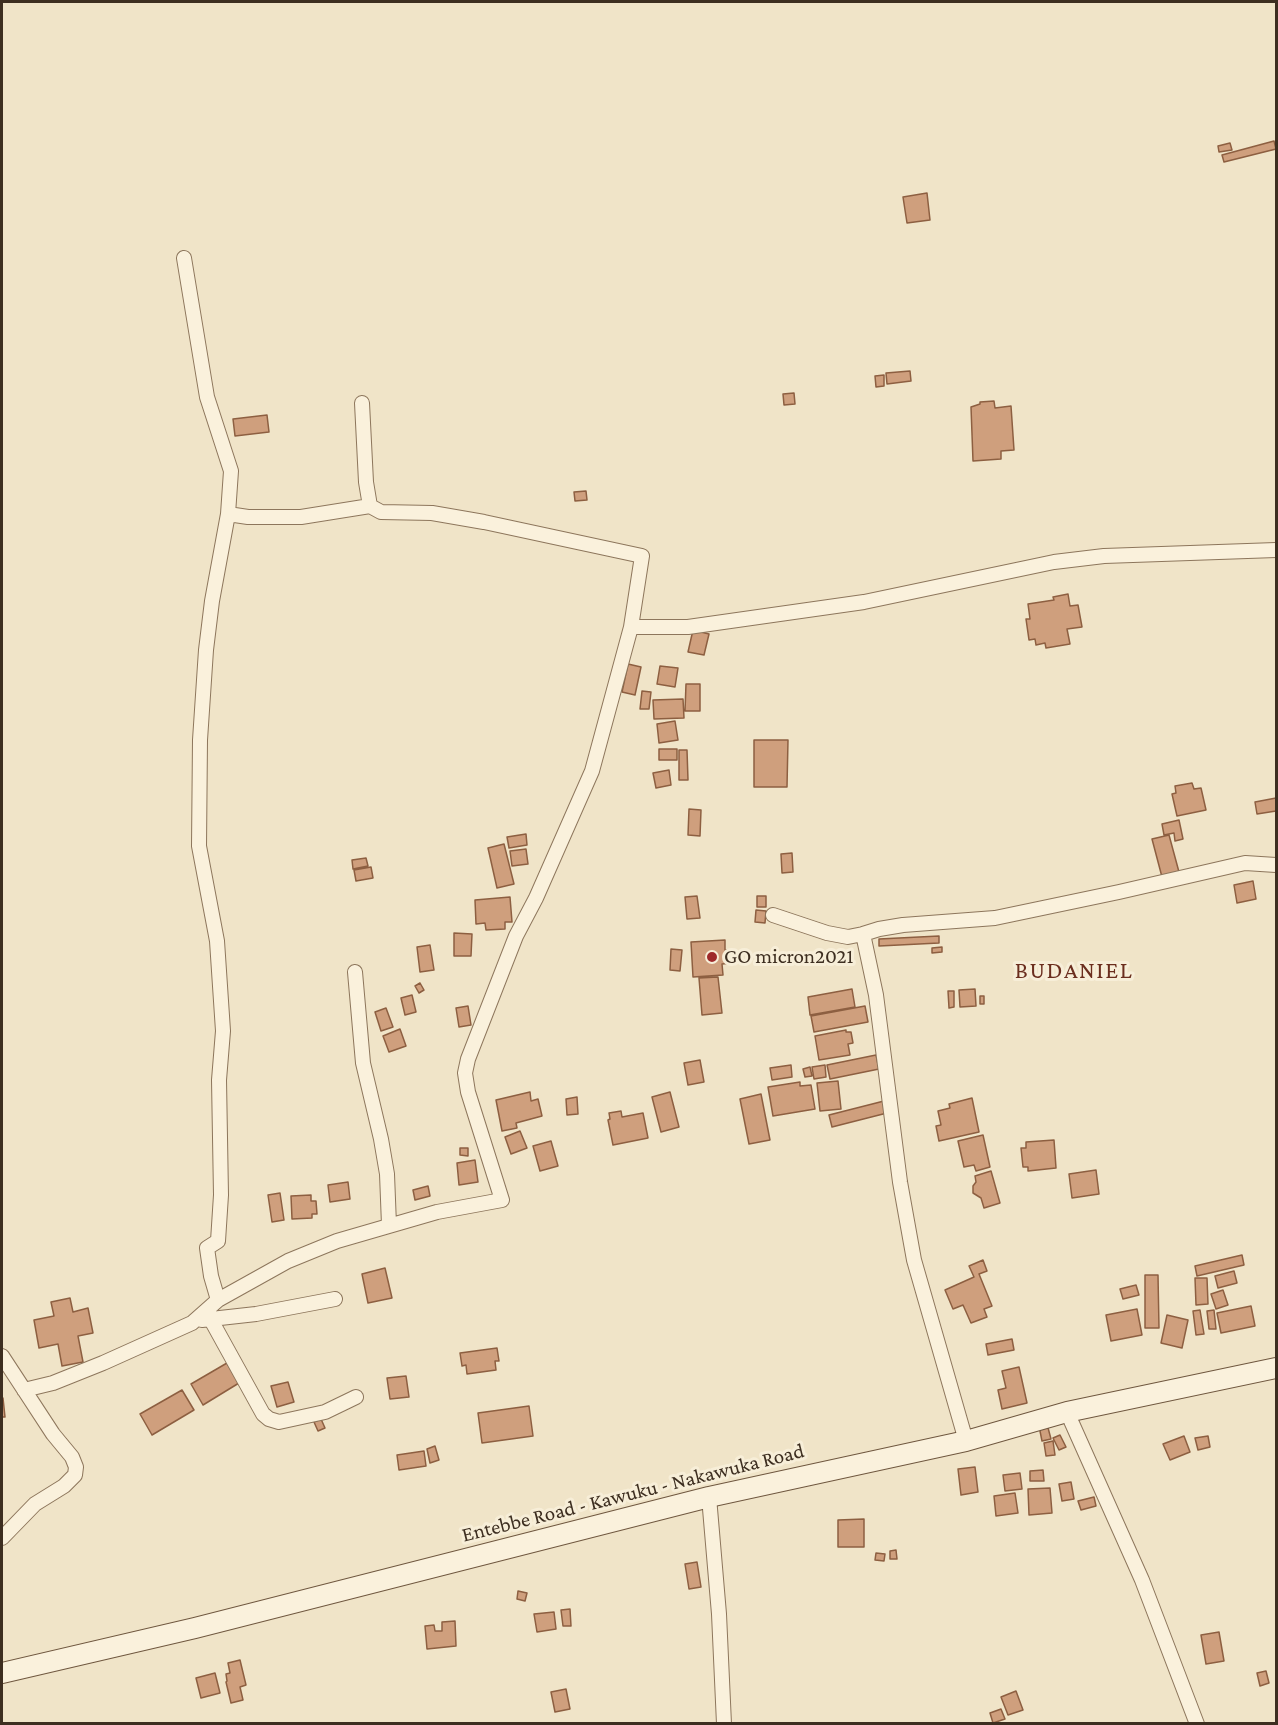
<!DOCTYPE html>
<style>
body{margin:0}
#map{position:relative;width:1278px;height:1725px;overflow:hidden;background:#f0e4c8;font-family:"Crimson Pro",serif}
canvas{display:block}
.frame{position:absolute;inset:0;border:3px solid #3d2e20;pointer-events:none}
</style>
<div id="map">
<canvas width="1278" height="1725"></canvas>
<div class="frame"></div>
</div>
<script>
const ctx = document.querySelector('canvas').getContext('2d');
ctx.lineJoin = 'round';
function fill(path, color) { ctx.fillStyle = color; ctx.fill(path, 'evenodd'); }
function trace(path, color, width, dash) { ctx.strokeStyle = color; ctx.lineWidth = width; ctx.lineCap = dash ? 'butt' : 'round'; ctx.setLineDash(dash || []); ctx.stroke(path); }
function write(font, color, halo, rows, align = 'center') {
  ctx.font = font + ' "Crimson Pro",serif'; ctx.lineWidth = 6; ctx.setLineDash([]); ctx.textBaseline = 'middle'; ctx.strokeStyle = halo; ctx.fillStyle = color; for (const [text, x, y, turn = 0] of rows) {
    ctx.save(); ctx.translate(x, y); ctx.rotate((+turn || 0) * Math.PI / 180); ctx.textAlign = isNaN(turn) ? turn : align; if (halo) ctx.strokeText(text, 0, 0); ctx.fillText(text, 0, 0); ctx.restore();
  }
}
const building = new Path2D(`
 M1274,141L1276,149L1224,162L1222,155Z
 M1230,143L1232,150L1219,152L1218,146Z
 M927,193L930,220L907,223L903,197Z
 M910,371L911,381L887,384L886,373Z
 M884,375V386L876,387L875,376Z
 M794,393L795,404L784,405L783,394Z
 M994,401L995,408L1011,406L1014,450L1001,451V459L973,461L971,407L980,404V402Z
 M267,415L269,432L235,436L233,419Z
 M586,491L587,500L575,501L574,492Z
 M1068,594L1070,606L1078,605L1082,627L1067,629L1070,644L1046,648L1045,643L1036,645L1035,639L1029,640L1026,619H1030L1028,604L1054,600L1053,597Z
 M693,630L709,634L704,655L688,652Z
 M628,664L641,667L635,695L622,692Z
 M660,666L678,668L675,687L657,684Z
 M686,684H700V711H685Z
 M642,691L651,692L649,709H640Z
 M683,699L684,718L654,719L653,700Z
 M675,721L678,740L659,743L657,724Z
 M754,740H788L787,787H754Z
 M659,749H677V760H659Z
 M679,750H687L688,780H679Z
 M669,770L671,785L656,788L653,773Z
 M1192,783L1194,789L1201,788L1206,810L1177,816L1172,794L1176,793L1175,786Z
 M1276,798V811L1257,814L1255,802Z
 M689,809L701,810L700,836L688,835Z
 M1179,820L1183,839L1175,841L1174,833L1164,835L1162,824Z
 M526,834L527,845L509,848L507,837Z
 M1169,835L1179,872L1162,877L1152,839Z
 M504,844L514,884L497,888L488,848Z
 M526,849L528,864L512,866L510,851Z
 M792,853L793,872L782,873L781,854Z
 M366,858L368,866L353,869L352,860Z
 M371,867L373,878L356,881L354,870Z
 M1253,881L1256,899L1237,903L1234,885Z
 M697,896L700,918L687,919L685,897Z
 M757,896H766V907H757Z
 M510,897L512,922H505V929L486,930L485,923L476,924L475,900Z
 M756,910L766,911L765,923L755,922Z
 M454,933L472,934L471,956H454Z
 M939,936V943L879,946V939Z
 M725,940V950H731L732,963L722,964L723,975L693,977L691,942Z
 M430,945L434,970L420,972L417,947Z
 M942,947V952L932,953V948Z
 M671,949L682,950L680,971L670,970Z
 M718,977L722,1013L702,1015L699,978Z
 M420,983L424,990L419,993L415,986Z
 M852,989L855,1007L810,1015L808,997Z
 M975,989L976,1006L960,1007L959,990Z
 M948,991H954V1007L949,1008Z
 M412,995L416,1012L405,1015L401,998Z
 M980,996H984V1004H980Z
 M468,1006L471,1025L459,1027L456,1008Z
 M865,1006L868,1022L814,1032L811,1016Z
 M386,1008L393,1027L381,1031L375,1012Z
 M400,1029L406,1046L389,1052L383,1036Z
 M846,1030V1032H851L853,1043L848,1044L850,1055L819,1060L815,1036Z
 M876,1055L879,1069L830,1079L827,1065Z
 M700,1060L704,1082L688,1085L684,1063Z
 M791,1065L792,1077L772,1080L770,1068Z
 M825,1065L826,1077L814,1079L812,1067Z
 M810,1067L812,1076L805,1077L803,1069Z
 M838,1081L841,1109L820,1111L817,1083Z
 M800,1082V1086L811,1085L815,1109L773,1116L768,1087Z
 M530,1092L531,1101L538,1099L542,1116L516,1123L517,1128L502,1131L496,1100Z
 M670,1092L679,1127L661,1132L652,1097Z
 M761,1094L770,1140L749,1144L740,1099Z
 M577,1097L578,1114L567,1115L566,1099Z
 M972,1098L979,1132L939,1141L936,1126L941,1125L938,1111L950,1108L949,1104Z
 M884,1101L887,1113L832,1127L829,1115Z
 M621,1111L622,1117L643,1113L648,1138L613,1145L608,1120L610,1119L609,1113Z
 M520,1131L527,1148L511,1154L505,1137Z
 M983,1135L990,1167L976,1171L974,1165L964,1167L958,1141Z
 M1054,1140L1056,1168L1028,1171V1167H1023L1021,1148H1026V1142Z
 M551,1141L558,1166L540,1171L533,1146Z
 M460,1148H468V1156L460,1155Z
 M475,1160L478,1182L459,1185L457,1163Z
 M1096,1170L1099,1194L1072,1198L1069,1174Z
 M991,1171L1000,1203L984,1208L981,1198L973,1193V1186L976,1182L975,1176Z
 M348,1182L350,1199L330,1202L328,1185Z
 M428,1186L430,1196L415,1200L413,1190Z
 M280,1193L284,1220L272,1222L268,1195Z
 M311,1195V1201H316L317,1214H312V1218L292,1219L291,1196Z
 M1242,1255L1244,1265L1197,1276L1195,1266Z
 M983,1260L987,1271L979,1274L992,1306L984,1309L987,1317L971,1323L963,1305L953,1309L945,1290L974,1277L969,1266Z
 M385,1268L392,1298L368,1303L362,1274Z
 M1234,1271L1237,1283L1218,1288L1215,1276Z
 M1145,1275H1158L1159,1328H1145Z
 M1195,1278H1207L1208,1304L1196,1305Z
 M1136,1285L1139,1295L1123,1299L1120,1289Z
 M1223,1290L1228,1305L1216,1309L1211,1294Z
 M70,1298L73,1312L88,1308L93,1333L78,1336L83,1362L62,1366L58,1344L39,1348L34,1320L54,1316L51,1302Z
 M1251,1306L1255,1326L1221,1333L1217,1313Z
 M1137,1309L1142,1335L1111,1341L1106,1315Z
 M1200,1310L1204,1334L1196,1335L1193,1311Z
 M1214,1310L1216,1329H1209L1207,1311Z
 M1167,1315L1188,1320L1182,1348L1161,1343Z
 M1012,1339L1014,1350L988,1355L986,1344Z
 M497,1348L499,1361H495L496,1370L467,1374L466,1365L462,1366L460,1353Z
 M227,1363L239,1383L203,1405L191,1384Z
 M1019,1367L1027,1403L1002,1409L998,1390L1006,1388L1002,1371Z
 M406,1376L409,1397L390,1399L387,1378Z
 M288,1382L294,1402L277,1407L271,1386Z
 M182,1390L194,1410L152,1435L140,1414Z
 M3,1398L5,1417H2V1399Z
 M529,1406L533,1436L482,1443L478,1413Z
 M321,1419L325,1428L318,1431L314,1422Z
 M1047,1424L1051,1439L1042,1441L1039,1426Z
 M1060,1435L1066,1447L1059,1450L1053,1438Z
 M1184,1436L1190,1452L1170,1460L1163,1444Z
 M1208,1436L1210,1447L1198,1450L1195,1438Z
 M1053,1441L1055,1455L1046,1456L1044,1443Z
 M435,1446L439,1460L430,1463L427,1449Z
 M424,1451L426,1466L399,1470L397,1455Z
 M975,1467L978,1492L961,1495L958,1469Z
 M1043,1470L1044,1481H1030V1471Z
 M1020,1473L1022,1489L1005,1491L1003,1475Z
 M1071,1482L1074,1499L1062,1501L1059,1484Z
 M1050,1488L1052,1513L1029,1515L1028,1489Z
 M1015,1493L1018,1513L996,1516L994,1496Z
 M1094,1497L1096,1506L1081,1510L1078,1501Z
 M864,1519V1547H838V1520Z
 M896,1550L897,1559H890V1551Z
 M876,1553L885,1554L884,1561L875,1560Z
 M697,1562L701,1587L689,1589L685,1564Z
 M518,1591L527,1593L525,1601L517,1599Z
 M570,1609L571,1626H563L561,1610Z
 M554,1612L556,1629L537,1632L534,1614Z
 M455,1621L456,1646L427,1649L425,1626L434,1625L435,1631H442V1622Z
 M1219,1632L1224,1661L1206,1664L1201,1635Z
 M240,1660L246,1685L240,1687L243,1700L231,1703L226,1682L227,1681L226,1674L230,1673L228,1663Z
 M1266,1671L1269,1683L1260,1686L1257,1673Z
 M215,1673L220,1693L201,1698L196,1678Z
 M566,1689L570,1709L555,1712L551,1692Z
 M1016,1691L1023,1710L1008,1715L1001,1697Z
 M1001,1709L1005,1719L993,1723L990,1713Z`);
const minor = new Path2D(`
 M362,403L366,482L370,506
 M631,627H688L864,602L1054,562L1104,556L1276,550
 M773,915L827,933L848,937L863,934L876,995L900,1182L914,1260L966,1441
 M863,934L879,929L903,925L995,918L1119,892L1245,863L1276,865
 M355,972L363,1063L381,1139L387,1174L389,1225
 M218,1300L211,1276L207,1248L218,1241L221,1195L219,1080L223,1031L217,941L199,846L200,740L206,650L212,601L228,514
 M210,1318L263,1414L269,1419L279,1422L325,1412L356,1397
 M202,1320L256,1314L335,1299
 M2,1356L53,1434L72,1457L76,1467L75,1475L64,1486L35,1504L2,1538
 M24,1390L53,1383L103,1363L192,1323L218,1300L288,1261L337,1241L437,1212L502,1200L468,1092L465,1073L468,1059L516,936L536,898L592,771L631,627L642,556L484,522L432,513L381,512L370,506L301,517H248L228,514L231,471L207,397L184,258
 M1067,1412L1142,1580L1197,1724
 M709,1497L719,1614L724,1724`);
const secondary = new Path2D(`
 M2,1673L195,1628L709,1497L966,1441L1067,1412L1276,1368`);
const markers = [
 [712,957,6,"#9e2a2b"]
];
const poiNames = [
 ["GO micron2021",724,957]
];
const streetNames = [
 ["Entebbe Road - Kawuku - Nakawuka Road",633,1493,-14]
];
const quarterNames = [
 ["BUDANIEL",1074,971]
];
fill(building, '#cf9f7d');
trace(building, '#8d5f41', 1.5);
trace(minor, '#8d765c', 16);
trace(secondary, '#6f573f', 22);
trace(minor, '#faf1dc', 14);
trace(secondary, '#faf1dc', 20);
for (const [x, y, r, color] of markers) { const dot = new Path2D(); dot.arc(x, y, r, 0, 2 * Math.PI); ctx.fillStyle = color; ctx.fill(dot); trace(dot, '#f7eed8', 2); }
write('21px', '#3d2e20', '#f7eed8', poiNames, 'left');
write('21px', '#3d2e20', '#f7eed8', streetNames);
ctx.letterSpacing = '1.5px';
write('24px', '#6b2e1e', '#f7eed8', quarterNames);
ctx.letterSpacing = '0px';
</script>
